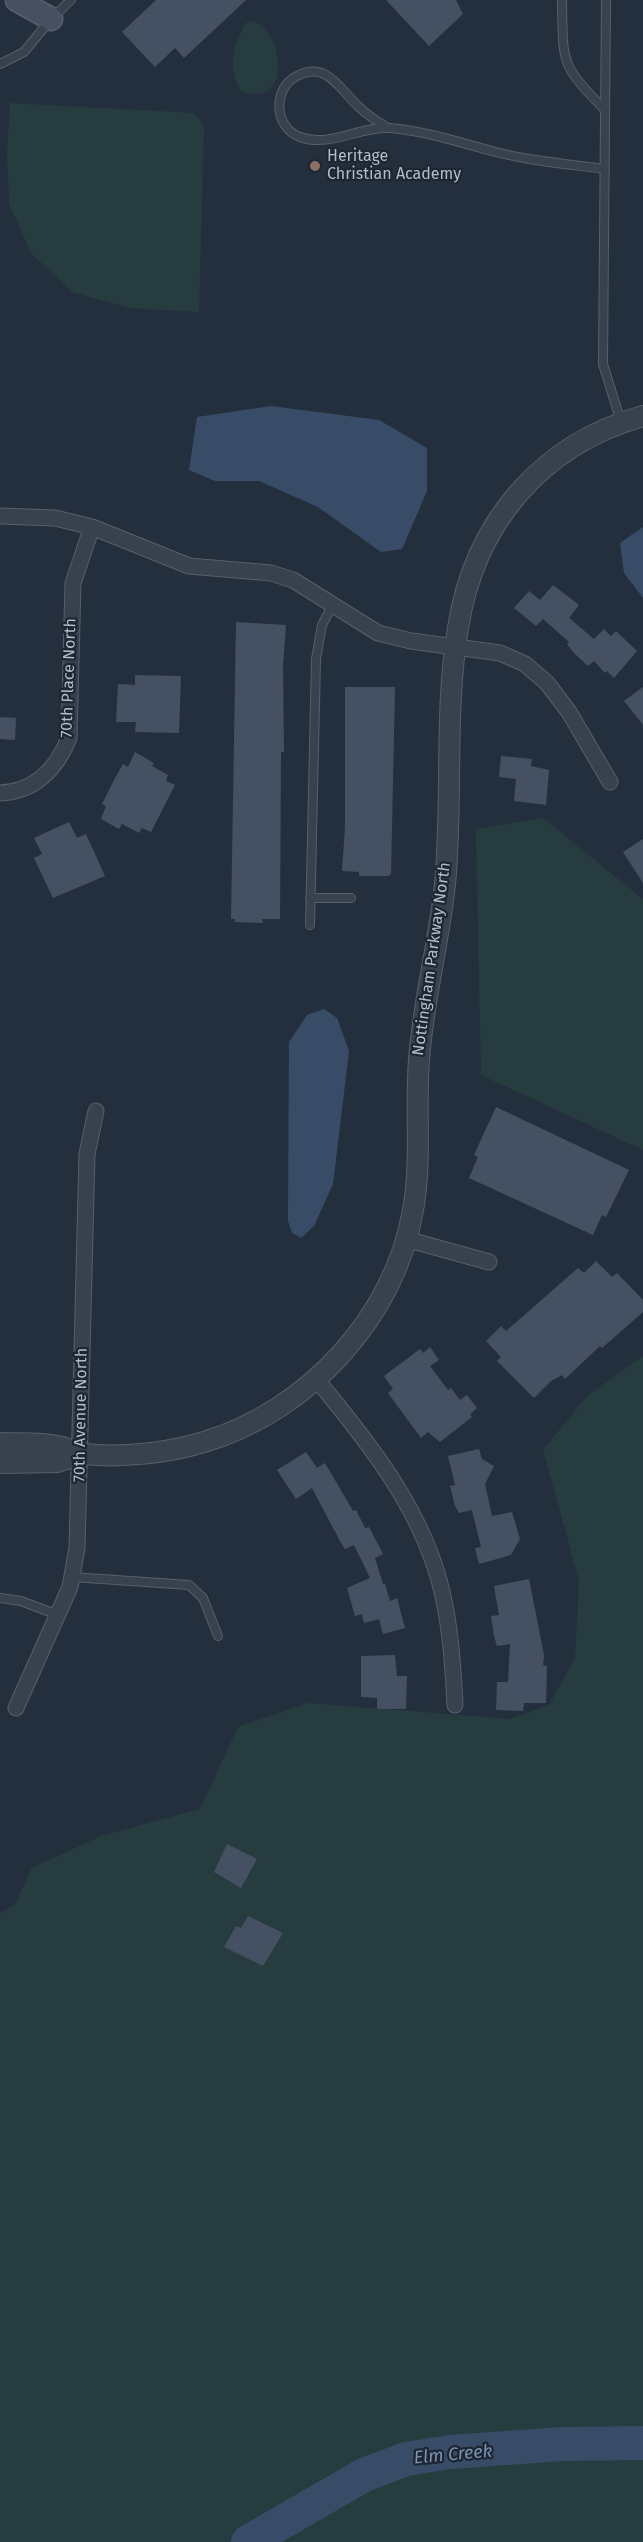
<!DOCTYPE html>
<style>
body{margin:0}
canvas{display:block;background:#242f3e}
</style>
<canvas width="643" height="2542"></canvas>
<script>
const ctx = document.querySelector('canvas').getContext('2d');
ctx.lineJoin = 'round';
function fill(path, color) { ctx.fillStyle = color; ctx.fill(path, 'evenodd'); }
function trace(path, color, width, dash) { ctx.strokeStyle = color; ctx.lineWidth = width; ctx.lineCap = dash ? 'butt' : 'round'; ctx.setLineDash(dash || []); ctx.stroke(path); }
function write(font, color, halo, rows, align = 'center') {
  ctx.font = font + ' "Fira Sans",sans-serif'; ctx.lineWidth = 4.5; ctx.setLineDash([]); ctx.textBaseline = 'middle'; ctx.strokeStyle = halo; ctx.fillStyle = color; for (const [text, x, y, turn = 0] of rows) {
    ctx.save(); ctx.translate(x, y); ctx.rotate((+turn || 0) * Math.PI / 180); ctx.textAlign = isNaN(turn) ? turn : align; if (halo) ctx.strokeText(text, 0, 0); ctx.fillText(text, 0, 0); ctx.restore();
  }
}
const green = new Path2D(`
 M251,21C285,29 293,111 241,91C227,70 233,44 246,23Z
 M10,103L193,113L204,125L199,312L130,308L72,292L31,253L9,204L7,153Z
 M543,818L643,899V1150L481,1075L476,829Z
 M643,1356V2542H0V1913L15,1905L32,1868L101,1836L200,1809L238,1727L308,1703L510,1719L549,1705L575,1658L579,1580L543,1450L588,1395Z`);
const water = new Path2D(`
 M271,406L379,420L427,448V491L402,549L381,552L318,507L259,481H215L189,470L197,417Z
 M643,527V598L624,573L620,543Z
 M324,1009L337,1018L349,1051L333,1184L314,1226L301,1238L292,1233L288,1221L289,1042L307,1015Z`);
const river = new Path2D(`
 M248,2542L364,2475L406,2459L450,2452L563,2444L643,2443`);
const building = new Path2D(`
 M156,0H246L184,58L175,48L155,67L122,32Z
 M386,0H456L463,14L429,46Z
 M553,585L579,605L569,618L594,639L604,629L611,636L616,631L637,651L614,678L607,671L605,673L594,661L588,666L573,652L567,644L569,642L543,619L536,626L514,608L529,591L540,600Z
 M236,622L286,625L283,666L284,752H281L280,919H262L263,923L235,922V919H231Z
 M135,675L181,676L179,733L135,732L136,722H116L118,684L135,685Z
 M345,687H395L391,874L388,876H359V872L342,871L345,827Z
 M643,687V725L624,701Z
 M0,717L16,718L15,740L0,739Z
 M135,752L154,763L152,766L168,775L166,781L175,785L151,832L142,828L139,833L122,824L119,829L101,819L106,806L102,804L115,778L123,764L128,767Z
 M501,756L532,759L531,766L549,770L546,805L514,801L516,779L499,777Z
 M69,822L77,838L86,834L105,876L53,898L34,858L42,854L34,838Z
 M643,839V883L623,852Z
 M496,1107L629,1170L606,1217L602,1215L593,1235L469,1178L478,1157L474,1155Z
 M596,1261L612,1277L617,1273L643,1300V1312L602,1348L600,1346L565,1379L562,1375L551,1381L534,1398L497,1361L501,1357L486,1341L501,1326L506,1331L578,1268L584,1273Z
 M430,1347L439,1360L430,1366L448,1390L451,1388L460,1400L467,1395L477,1408L470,1414L472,1417L440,1442L428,1432L421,1438L388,1393L393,1389L384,1376L420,1349L423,1353Z
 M479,1449L482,1459L494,1466L485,1484L492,1516L512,1512L520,1539L511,1555L479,1564L475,1548L481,1547L472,1510L459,1513L455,1506L450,1486L455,1485L448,1456Z
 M306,1452L317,1468L325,1463L353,1511L356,1510L365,1528L369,1527L383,1554L375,1558L383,1584H385L390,1601L397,1598L405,1628L383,1634L379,1619L364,1623L362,1614L355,1616L347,1588L370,1578L354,1545L345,1549L341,1543L312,1488L296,1499L277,1470Z
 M529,1579L544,1655L543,1665L547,1666L546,1703H524L523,1711L496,1710L497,1682H508L510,1644L497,1646L494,1636L491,1616L499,1615L494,1586Z
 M395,1655L397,1676H407L406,1709H377V1698L361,1697V1656Z
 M227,1844L257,1859L241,1888L214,1872Z
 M248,1916L283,1933L263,1966L224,1947L236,1926L241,1928Z`);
const service = new Path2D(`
 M562,0C563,64 560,64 605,110
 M606,0L603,364L621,422
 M0,64L24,52L51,19L71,0
 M388,128C378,122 368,116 359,107C340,90 327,60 297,76C272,88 274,128 300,137C329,148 360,126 390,128C425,131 458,142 492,151C529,161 567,164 605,169
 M310,898H351
 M310,925L316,659L322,625L332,606
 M72,1577L189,1585L203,1598L218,1636
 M0,1598L21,1601L58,1615`);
const minor = new Path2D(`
 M0,516L55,518L92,527L189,566L271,573L293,580L378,633L411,641L500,653L525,664L547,683L569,712L610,782
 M0,793C35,792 57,768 69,738L73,583L92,527
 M406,1239L489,1262
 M317,1380C370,1444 425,1513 443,1596C451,1632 453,1668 455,1705
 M16,1708L70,1587L77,1548L87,1154L96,1111`);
const tertiary = new Path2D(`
 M0,1443C18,1444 39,1442 57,1446C66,1447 75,1453 84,1454C122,1458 168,1453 204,1442C308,1411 395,1317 413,1210C422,1161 415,1110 419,1060C423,1001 439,943 445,884C453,800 444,712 458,628C474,524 541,444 643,416
 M0,1463L57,1462L81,1454`);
const secondary = new Path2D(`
 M17,0L51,19`);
const markers = [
 [315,166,6,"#8d6e63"]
];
const poiNames = [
 ["Heritage",327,157],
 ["Christian Academy",327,175]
];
const streetNames = [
 ["70th Place North",69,678,-88],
 ["Nottingham Parkway North",432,959,-82],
 ["70th Avenue North",81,1415,-89]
];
const waterNames = [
 ["Elm Creek",453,2455,-5]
];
fill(green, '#263c3f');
fill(water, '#394c67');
trace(river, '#394c67', 34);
fill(building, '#455162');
trace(service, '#565f6c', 10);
trace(minor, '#565f6c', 17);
trace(tertiary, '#565f6c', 22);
trace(secondary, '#565f6c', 25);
trace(service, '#38414e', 8);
trace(minor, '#38414e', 15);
trace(tertiary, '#38414e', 20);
trace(secondary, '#465061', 22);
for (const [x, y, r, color] of markers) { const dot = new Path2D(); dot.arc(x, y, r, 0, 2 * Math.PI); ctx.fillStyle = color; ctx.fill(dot); trace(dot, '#1d2633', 2); }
write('16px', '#b4bcc9', '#1d2633', poiNames, 'left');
write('16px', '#b4bcc9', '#1d2633', streetNames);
write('italic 18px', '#7c92b1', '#1d2633', waterNames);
</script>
